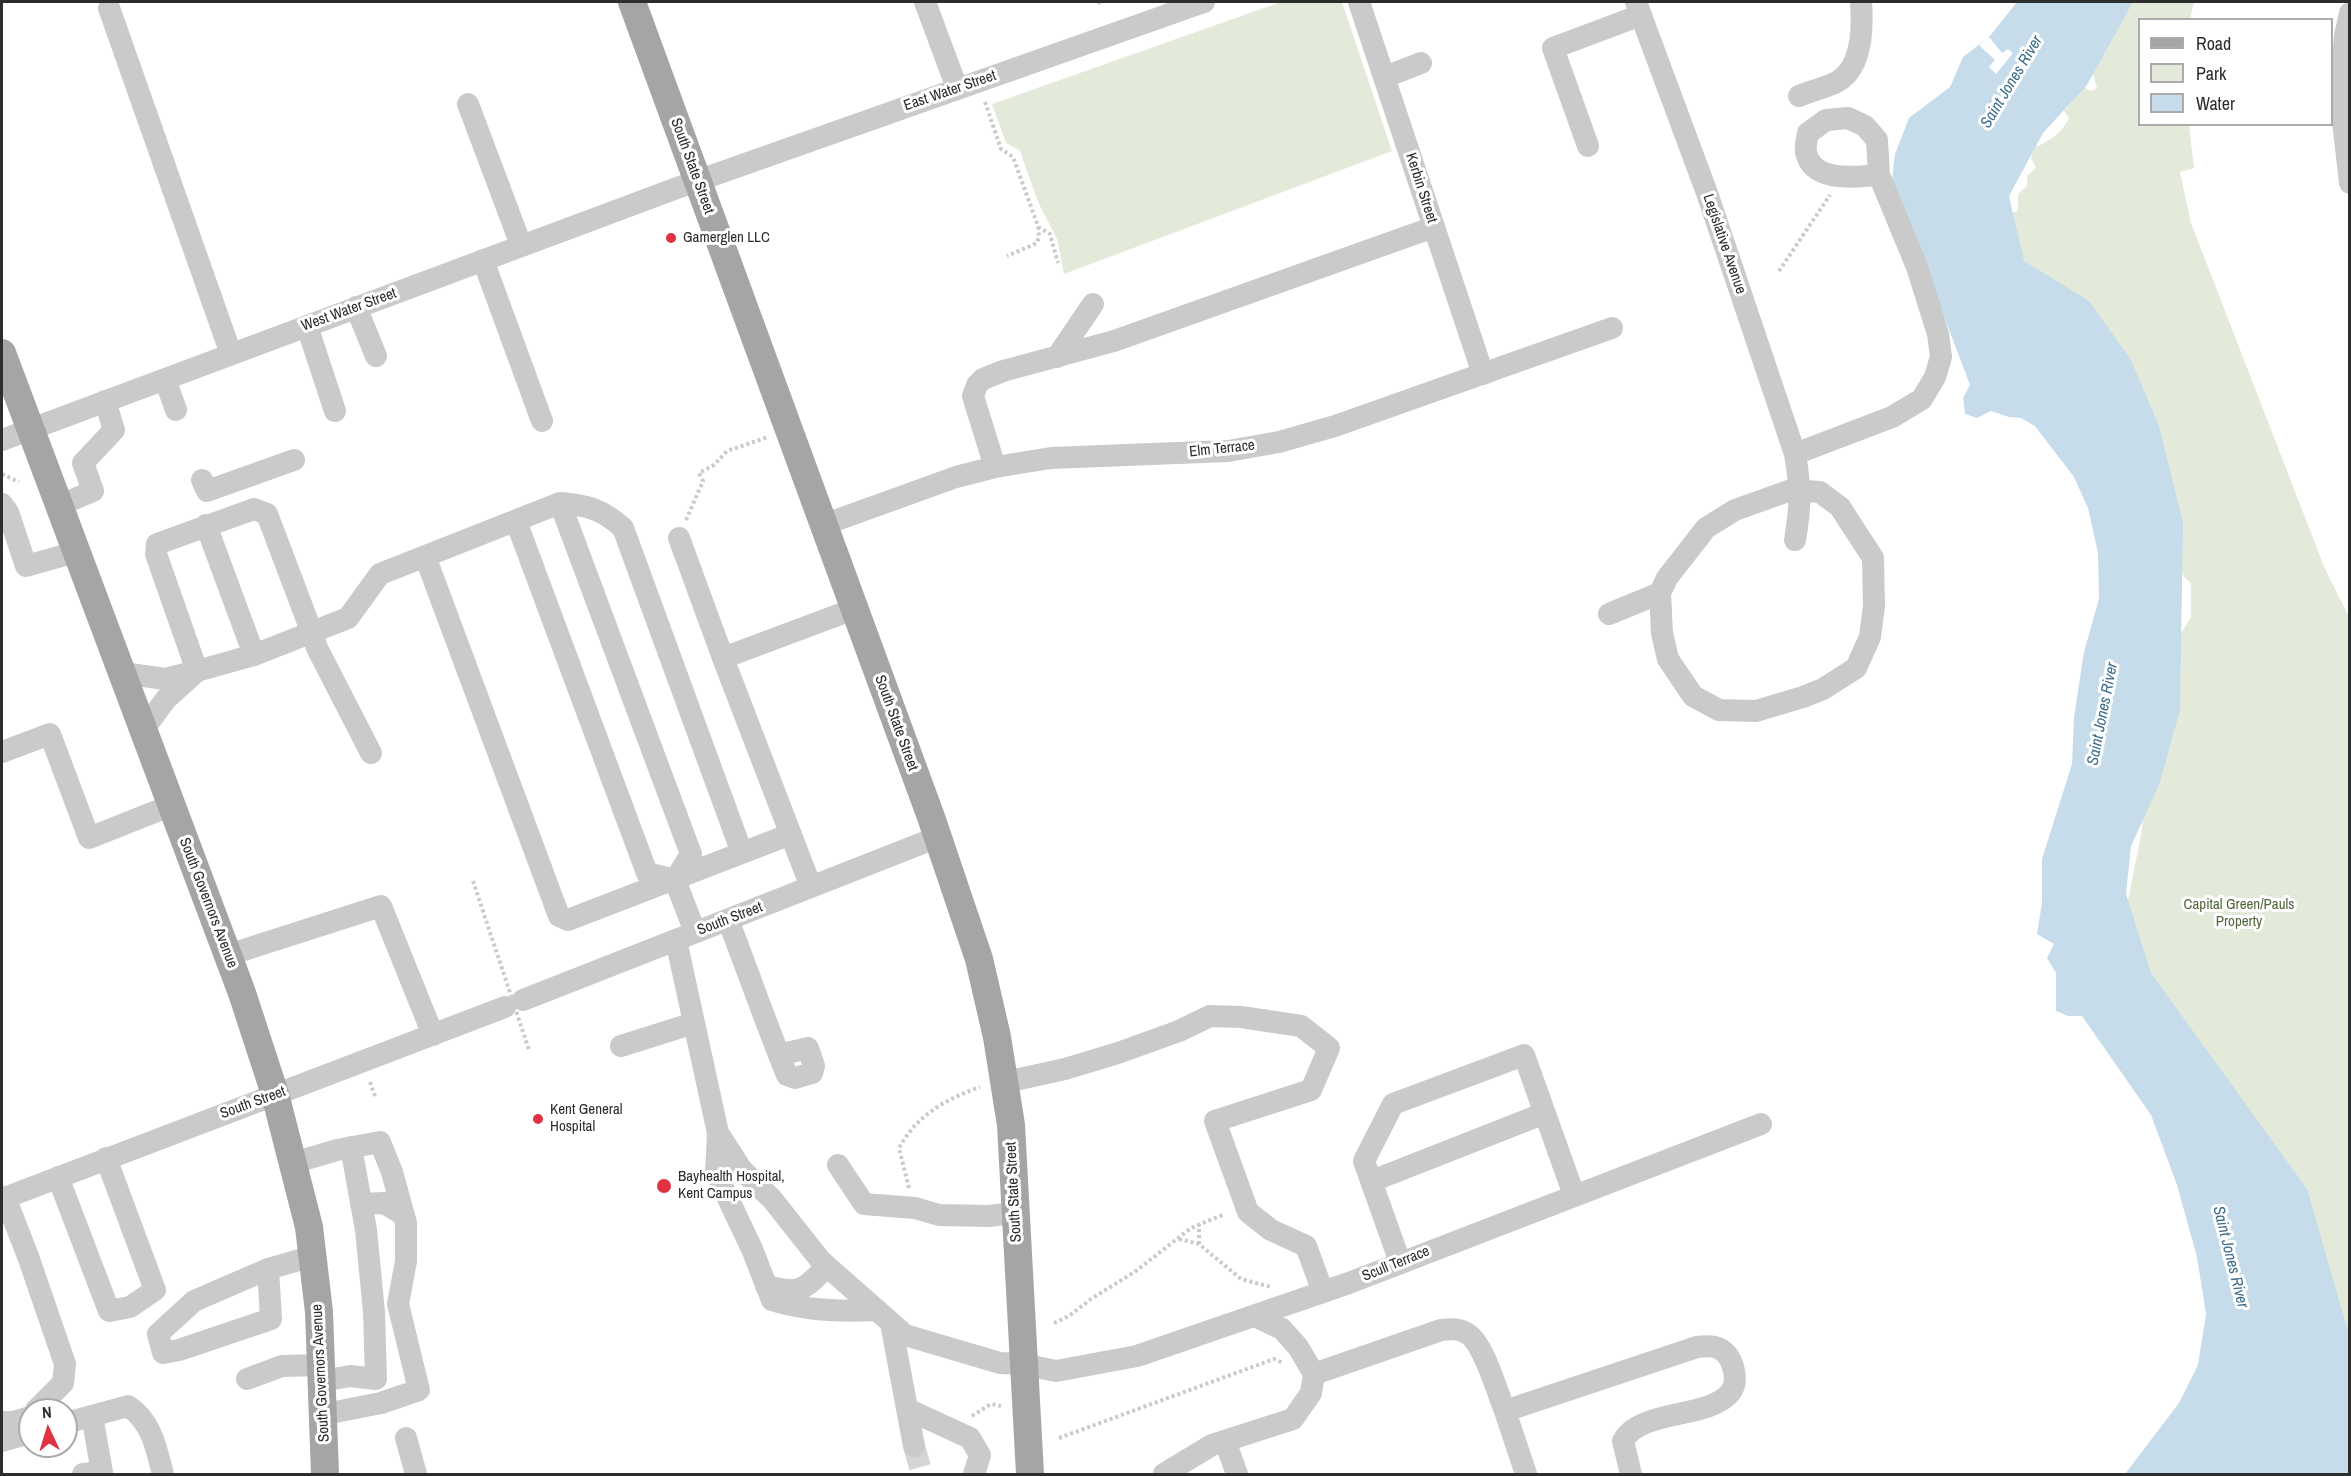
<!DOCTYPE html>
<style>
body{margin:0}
#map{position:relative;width:2351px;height:1476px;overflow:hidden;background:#fff;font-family:"Archivo Narrow",sans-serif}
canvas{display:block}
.frame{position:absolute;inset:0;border:3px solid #2d2d2d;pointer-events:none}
.legend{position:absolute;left:2138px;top:18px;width:195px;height:108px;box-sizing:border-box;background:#fff;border:2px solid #ababab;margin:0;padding:8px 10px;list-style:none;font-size:18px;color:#2d2d2d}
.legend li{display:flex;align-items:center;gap:12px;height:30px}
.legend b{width:30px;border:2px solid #ababab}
.north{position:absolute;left:18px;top:1398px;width:60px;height:60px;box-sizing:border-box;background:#fff;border:2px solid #ababab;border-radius:50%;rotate:356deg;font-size:16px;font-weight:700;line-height:24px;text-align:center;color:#2d2d2d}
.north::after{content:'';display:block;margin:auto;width:21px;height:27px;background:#e03241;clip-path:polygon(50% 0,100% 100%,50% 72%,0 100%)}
</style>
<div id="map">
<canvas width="2351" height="1476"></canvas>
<div class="frame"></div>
<ul class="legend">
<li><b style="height:8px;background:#a5a5a5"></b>Road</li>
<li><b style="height:16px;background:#e3eada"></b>Park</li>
<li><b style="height:16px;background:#c6dcea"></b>Water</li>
</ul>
<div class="north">N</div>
</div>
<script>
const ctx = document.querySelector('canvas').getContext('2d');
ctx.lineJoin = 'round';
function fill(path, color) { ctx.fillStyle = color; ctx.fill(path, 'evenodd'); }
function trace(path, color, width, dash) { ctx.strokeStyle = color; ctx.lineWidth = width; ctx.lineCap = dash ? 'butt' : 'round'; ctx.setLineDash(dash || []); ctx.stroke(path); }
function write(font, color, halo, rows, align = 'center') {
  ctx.font = font + ' "Archivo Narrow",sans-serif'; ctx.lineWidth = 6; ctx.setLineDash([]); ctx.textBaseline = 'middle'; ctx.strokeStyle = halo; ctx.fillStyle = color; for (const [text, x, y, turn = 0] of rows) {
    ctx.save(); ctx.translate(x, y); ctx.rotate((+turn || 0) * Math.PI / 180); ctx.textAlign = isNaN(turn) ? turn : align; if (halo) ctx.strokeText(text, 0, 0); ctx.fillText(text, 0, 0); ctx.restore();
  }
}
const green = new Path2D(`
 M1281,2H1342L1392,151L1064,274L1057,239L1038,202L1020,151L1006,143L992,104Z
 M2133,2H2194L2190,19L2140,20V124L2189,125L2194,168L2180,172L2191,223L2325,569L2349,617V1411L2121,935L2141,835L2146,792L2180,635L2191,617V583L2184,577L2178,558L1999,216L2018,211V194L2027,186V176L2036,168L2031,158L2035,147C2049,142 2063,132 2069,118L2064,111L2069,105L2064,93L2079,85L2091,91L2097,88L2087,55H2102Z`);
const water = new Path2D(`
 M2017,2H2133L2087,85L2043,133L2009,196L2024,261L2089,301L2131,360L2159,426L2183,523L2180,710L2159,785L2131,846L2126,894L2151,973L2307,1189L2349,1335V1474H2125L2179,1403L2198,1365L2206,1314L2197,1257L2177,1185L2151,1115L2082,1016H2068L2056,1011V973L2047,958L2054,944L2037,934L2042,903V859L2072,764L2074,717L2084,652L2099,599L2098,553L2088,508L2074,477L2035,426L2021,418L2009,417L1991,411L1977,418L1965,414L1963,398L1970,385L1892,179L1895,154L1909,118L1950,87L1963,57L1989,37Z`);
const pier = new Path2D(`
 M1989,37L2002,53L2008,49L2013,53L1996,74L1989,67L1995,60L1979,45Z`);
const minorTunnel = new Path2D(`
 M914,1446L922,1474`);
const path = new Path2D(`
 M1099,2L1100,4
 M985,102L1001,149L1013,157L1038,226L1039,236L1037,243L1007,256
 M1038,227L1050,234L1058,263
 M1779,271L1830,195
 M2,474L19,482
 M686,520L703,481L699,473L714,465L727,451L768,437
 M370,1082L376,1099
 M909,1188L899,1148C917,1115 946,1099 980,1087
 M1179,1239L1199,1244L1241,1279L1271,1287
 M1199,1244V1224
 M1054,1323L1069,1316L1091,1299L1136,1271L1191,1228L1225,1214
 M972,1416L991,1404L1001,1406
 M1059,1438L1274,1359L1283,1363`);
const minor = new Path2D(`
 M925,2L957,88
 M1359,2L1483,374
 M1636,2L1707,193L1795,454C1801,490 1801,504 1795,540
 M109,8L231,354
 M2350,13L2345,36L2340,95L2350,183
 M1385,77L1421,63
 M1799,96C1811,91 1824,88 1835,83C1863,69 1863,28 1861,2
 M468,104L521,245
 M1588,146L1553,48L1641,15
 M483,260L542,421
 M356,307L376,356
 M307,326L335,411
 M1057,357L1093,304
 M165,379L176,410
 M2,440L677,188L1204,2
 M1795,454L1892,417L1922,399L1935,377L1941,357L1938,334L1917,267L1879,175L1877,140L1865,126L1848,118L1826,120L1808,133C1807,139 1805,146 1806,152C1812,183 1856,177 1879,175
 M995,467L973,396L977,385L983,379L1003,371L1114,341L1434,227
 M202,480L207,491L294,460
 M1791,490L1820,492L1840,507L1873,558L1874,606L1870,637L1856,668L1823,689L1803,697L1756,711L1719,710L1693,696L1668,659L1662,633L1660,593L1667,578L1706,528L1735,510Z
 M560,503L691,854L675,880
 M2,504L8,512L26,566L76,552
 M58,506L93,491L83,463L114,430L105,401
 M516,521L647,873L675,880
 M206,525L254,655
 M823,525L956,477L995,467L1051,458L1228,451L1279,442L1335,426L1612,328
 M679,538L723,658L854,609
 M425,556L559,916L568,920L791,834
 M1609,614L1660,593
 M723,658L811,887
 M123,673L165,679L197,671L166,699L144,729
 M2,752L50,734L89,838L172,805
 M371,753L317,648L312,633L267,514L254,509L157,544L156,554L197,671L254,655L348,618L380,574L560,503C588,505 603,510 623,528L742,853
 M675,880L695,932
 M728,920C748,971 766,1024 787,1075L795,1078L812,1073L814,1066L808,1048L779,1055
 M676,940L718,1133L742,1170L772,1199L821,1261L905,1335L1000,1363L1022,1364L1056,1371L1137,1356L1349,1283L1761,1124
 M228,955L381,906L433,1035
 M523,1000L938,837
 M621,1046L694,1023
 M1006,1082L1065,1069L1118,1053L1179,1031L1210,1016L1241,1017L1301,1026L1329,1048L1311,1090L1215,1121L1248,1212L1271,1230L1306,1246L1323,1292
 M718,1133L716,1173L752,1249L772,1300C806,1311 841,1312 877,1310
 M293,1163L337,1150L380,1142L392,1172L406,1223V1261L398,1304L419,1390L381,1403L325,1414
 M838,1165L864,1204L915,1208L939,1215L988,1216L1015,1213
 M58,1177L109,1311L130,1307L155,1290L106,1158
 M1372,1181L1545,1113
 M5,1197L29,1259L65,1364L63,1383L36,1410
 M2,1199C169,1134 338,1072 505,1007
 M361,1204L384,1203L404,1215
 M1400,1262L1364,1161L1393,1104L1524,1055L1574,1195
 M268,1269L271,1319L179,1350L163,1353L158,1334L194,1301L268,1269L313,1256
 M766,1286C800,1295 804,1290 827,1266
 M1255,1316L1282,1329L1298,1347L1314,1374
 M891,1323L914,1446
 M247,1379L282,1366L322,1365
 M323,1381L350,1376L376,1379L374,1312L366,1230L351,1147
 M907,1409L970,1438L980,1455L974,1474
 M1505,1411L1526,1474
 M2,1422H13L30,1417
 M66,1423L128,1406C152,1422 156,1448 163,1474
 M406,1438L416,1474
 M2,1441L30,1433
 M1225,1441L1237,1474
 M83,1474L102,1472L92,1416
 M1164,1474L1212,1445L1293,1419L1311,1393L1314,1374L1441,1330C1451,1329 1459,1328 1468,1334C1484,1344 1497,1392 1505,1411L1697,1347C1704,1346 1713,1345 1720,1349C1733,1356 1740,1381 1730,1393C1708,1419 1640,1409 1623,1441L1631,1474`);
const major = new Path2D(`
 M632,2L931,817L979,959L997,1037L1011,1125L1030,1474
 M2,353L242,993L275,1094L309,1227L319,1312L325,1474`);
const pathBridge = new Path2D(`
 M473,881L529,1050`);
const markers = [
 [671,238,6,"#e03241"],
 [538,1119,6,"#e03241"],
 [664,1186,8,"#e03241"]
];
const streetNames = [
 ["East Water Street",950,91,-19],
 ["South State Street",692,166,70],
 ["Kerbin Street",1421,188,72],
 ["Legislative Avenue",1724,244,71],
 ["West Water Street",349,310,-20],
 ["Elm Terrace",1222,449,-6],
 ["South State Street",896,723,70],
 ["South Governors Avenue",208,903,69],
 ["South Street",730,919,-21],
 ["South Street",253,1103,-20],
 ["South State Street",1014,1192,-93],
 ["Scull Terrace",1396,1264,-22],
 ["South Governors Avenue",321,1373,-93]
];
const poiNames = [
 ["Gamerglen LLC",683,238],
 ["Kent General",550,1110],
 ["Hospital",550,1127],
 ["Bayhealth Hospital,",678,1177],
 ["Kent Campus",678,1194]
];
const parkNames = [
 ["Capital Green/Pauls",2239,905],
 ["Property",2239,922]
];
const waterNames = [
 ["Saint Jones River",2012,82,-59],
 ["Saint Jones River",2103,714,-79],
 ["Saint Jones River",2230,1257,76]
];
fill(green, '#e3eada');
fill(water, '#c6dcea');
fill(pier, '#fff');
trace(minorTunnel, '#d5d5d5', 22, [22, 11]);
trace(path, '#cacaca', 4, [3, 3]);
trace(minor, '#cacaca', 22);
trace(major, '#a5a5a5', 28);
trace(pathBridge, '#cacaca', 4, [3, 3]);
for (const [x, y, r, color] of markers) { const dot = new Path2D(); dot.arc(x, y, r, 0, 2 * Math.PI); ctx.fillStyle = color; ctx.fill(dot); trace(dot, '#fff', 2); }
write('15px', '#2d2d2d', '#fff', streetNames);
write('15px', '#2d2d2d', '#fff', poiNames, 'left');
write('15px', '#50673c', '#fff', parkNames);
write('italic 16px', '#3d6e8c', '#fff', waterNames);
</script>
